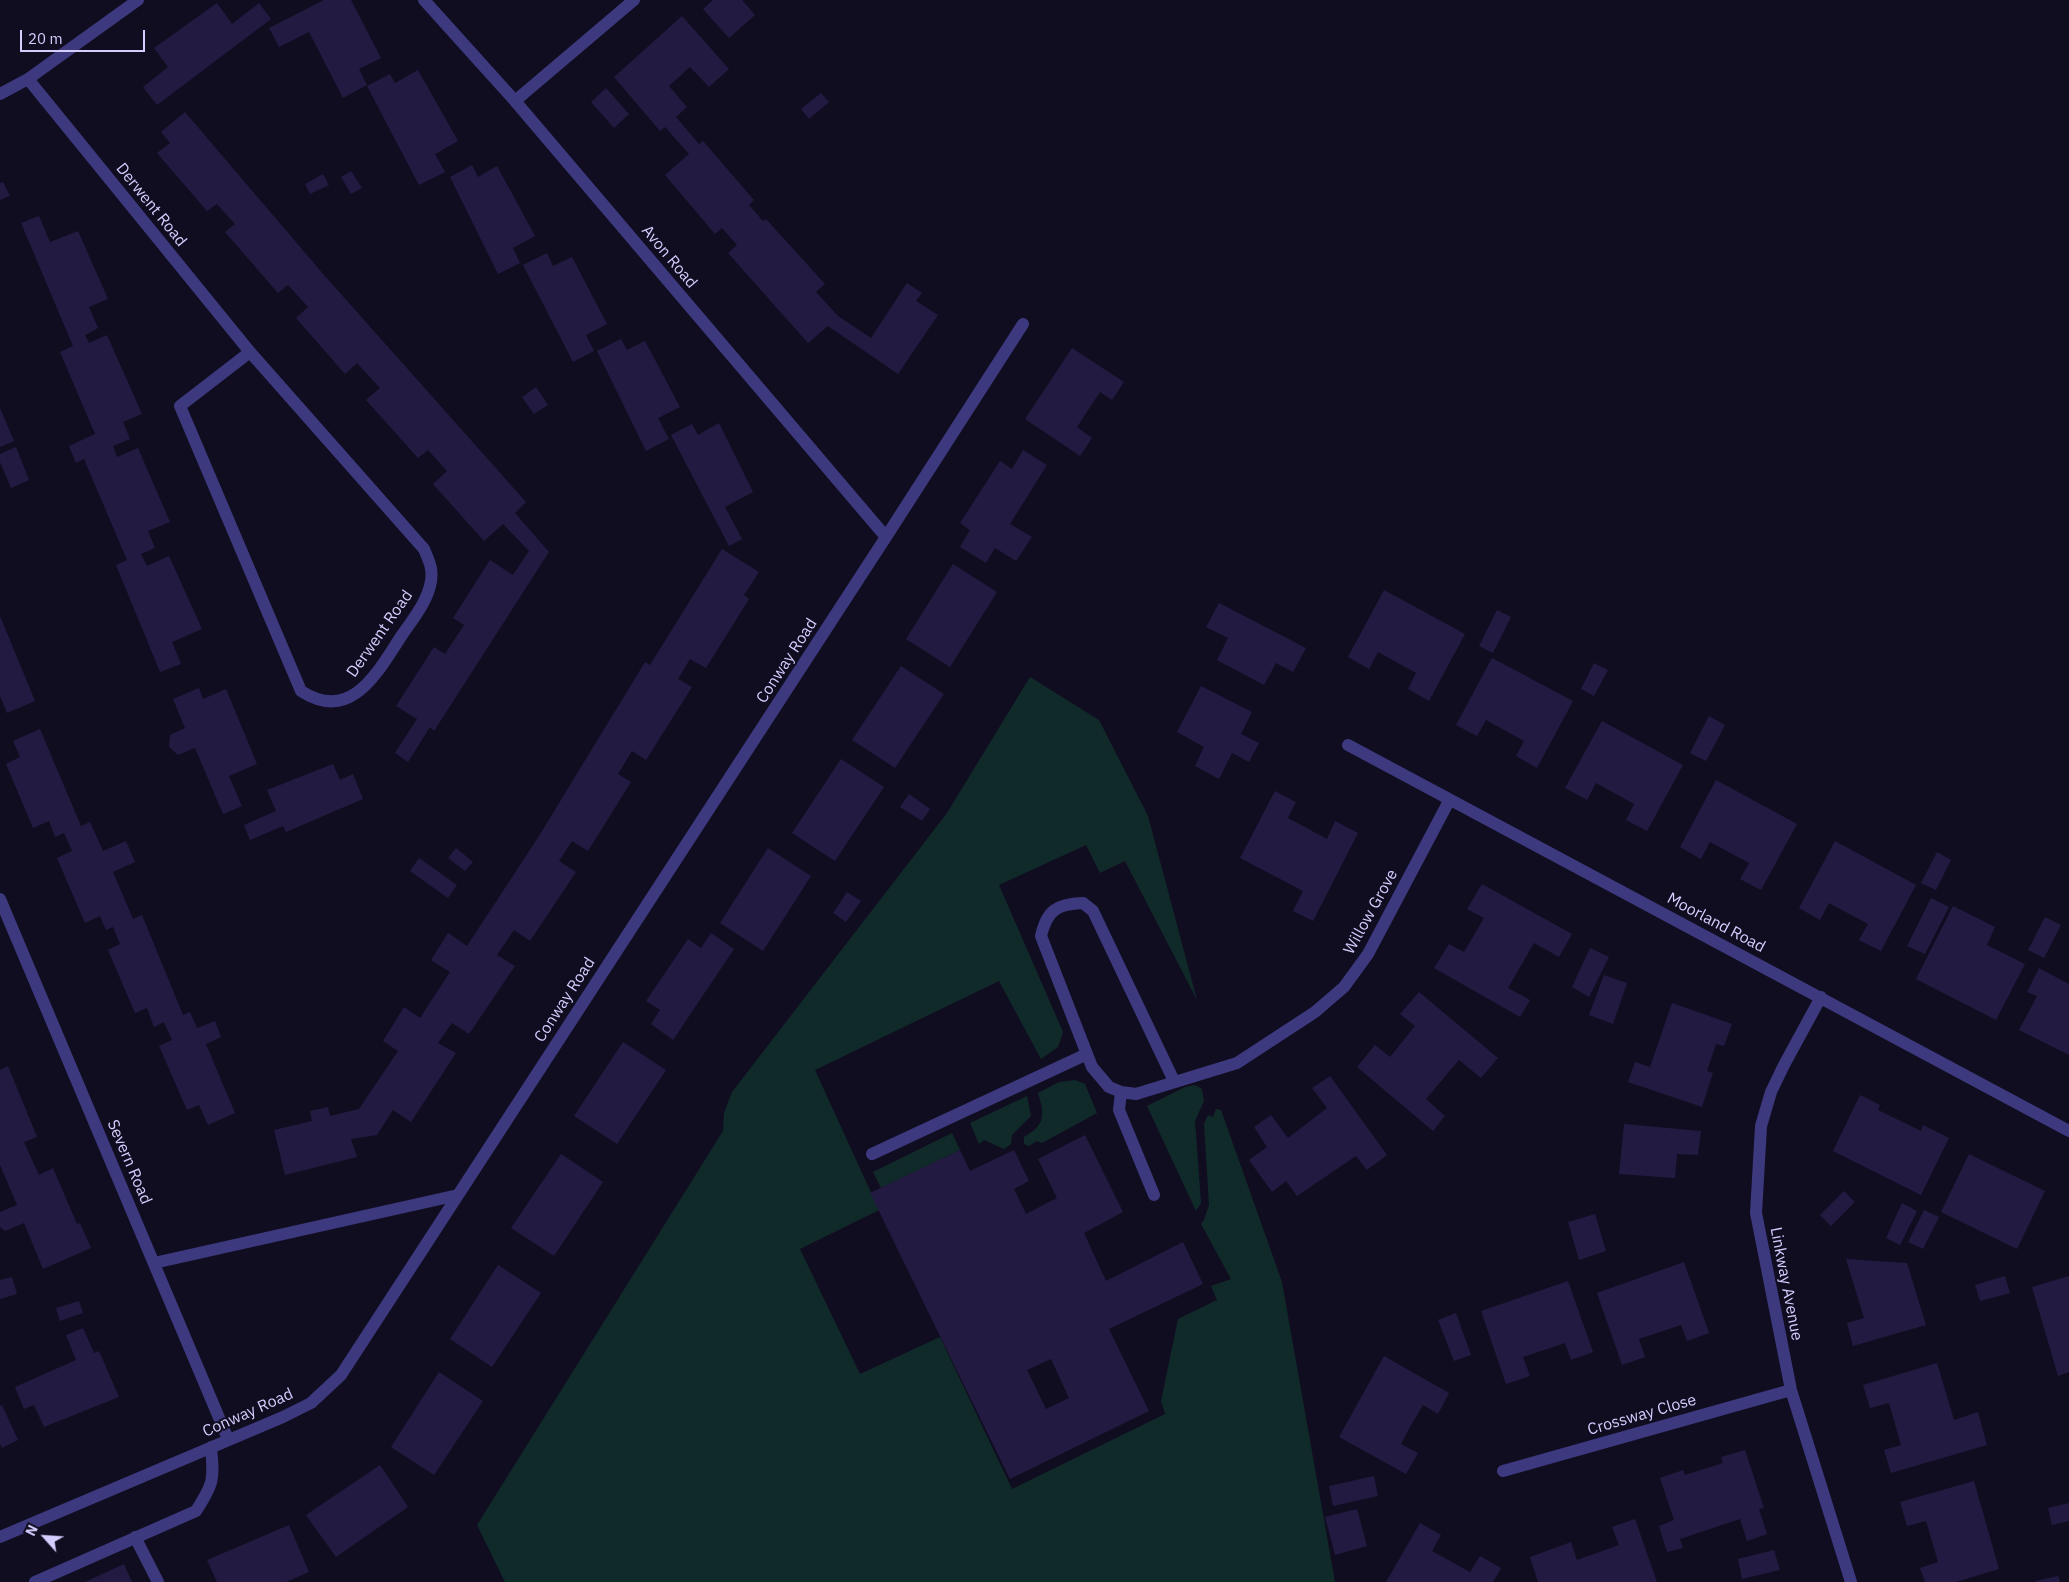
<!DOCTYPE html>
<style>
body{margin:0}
#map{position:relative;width:2069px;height:1582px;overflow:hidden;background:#110d21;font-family:"IBM Plex Sans",sans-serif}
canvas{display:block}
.north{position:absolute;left:20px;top:1512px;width:50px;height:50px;-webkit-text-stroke:4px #110d21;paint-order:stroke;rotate:296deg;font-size:14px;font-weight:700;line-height:20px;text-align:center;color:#d4cefe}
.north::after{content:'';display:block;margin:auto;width:18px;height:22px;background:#d4cefe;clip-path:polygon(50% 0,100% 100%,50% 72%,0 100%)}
.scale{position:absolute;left:20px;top:30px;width:125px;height:22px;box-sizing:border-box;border:2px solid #d4cefe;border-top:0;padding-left:6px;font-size:15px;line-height:18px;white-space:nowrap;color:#d4cefe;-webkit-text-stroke:4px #110d21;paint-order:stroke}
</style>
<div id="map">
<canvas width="2069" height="1582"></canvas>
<div class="north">N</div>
<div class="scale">20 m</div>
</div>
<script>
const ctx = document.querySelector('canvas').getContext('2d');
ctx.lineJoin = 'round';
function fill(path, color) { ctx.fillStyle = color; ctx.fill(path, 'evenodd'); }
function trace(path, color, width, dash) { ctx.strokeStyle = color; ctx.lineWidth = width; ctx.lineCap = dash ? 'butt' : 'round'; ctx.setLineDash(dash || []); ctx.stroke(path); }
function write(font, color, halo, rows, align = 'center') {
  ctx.font = font + ' "IBM Plex Sans",sans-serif'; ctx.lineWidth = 4; ctx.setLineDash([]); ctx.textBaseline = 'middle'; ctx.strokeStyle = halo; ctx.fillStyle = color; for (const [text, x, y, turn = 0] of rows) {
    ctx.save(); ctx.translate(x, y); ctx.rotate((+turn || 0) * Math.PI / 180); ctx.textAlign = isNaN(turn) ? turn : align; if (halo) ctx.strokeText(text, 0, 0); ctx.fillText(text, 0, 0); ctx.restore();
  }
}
const green = new Path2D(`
 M1030,677L1099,720L1148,816L1197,1000L1125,861L1100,873L1086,845L999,885L1063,1032L1058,1047L1041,1059L999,981L815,1070L879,1210L800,1249L860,1374L940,1337L1012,1489L1165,1414L1161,1401L1178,1319L1217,1300L1211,1286L1231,1279L1201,1224L1204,1220L1209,1205L1204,1124L1208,1115L1213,1117L1216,1109L1221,1110L1282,1282L1335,1582H505L477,1525L723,1131L724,1113L732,1092L947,813Z
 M1075,1080L1085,1084L1097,1113L1042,1143L1037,1141L1029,1146L1024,1144V1137C1045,1125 1045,1116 1038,1093L1059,1082Z
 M1195,1085L1202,1089L1204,1101L1195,1121L1201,1203L1196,1211L1147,1106L1185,1087Z
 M1027,1096L1031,1116L1012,1135L1011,1144L1004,1149L984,1140L979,1144L970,1123Z
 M952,1133L960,1150L881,1188L873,1172Z`);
const building = new Path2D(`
 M324,0H351L381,58L359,69L367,85L343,98L309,32L279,47L269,28Z
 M713,0H742L755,15L729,38L703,9Z
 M217,3L232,24L259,3L271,19L157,105L143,87L168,67L154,48Z
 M682,16L729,69L709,87L690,67L669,86L687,107L676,117L699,144L703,141L754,200L749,205L763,221L766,219L825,284L816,292L838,316L871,338L907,283L922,293L916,301L938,315L898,374L828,326L808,343L728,253L737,245L722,228L715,234L665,175L689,154L665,127L660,131L614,77Z
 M418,70L458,141L435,154L445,172L419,185L367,86L390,74L395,83Z
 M606,88L629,114L614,128L591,102Z
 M821,93L829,102L809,119L801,109Z
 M185,112L324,275L526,502L515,513L549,552L434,731L430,727L408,762L395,753L417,719L396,706L434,647L445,654L464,625L453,618L490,560L513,575L529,551L503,524L484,541L433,484L447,471L428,450L418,458L366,400L380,388L357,363L345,374L296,318L308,307L288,285L278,293L225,232L235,224L217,204L207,211L157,153L170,143L161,132Z
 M472,165L478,177L497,166L535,236L513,248L520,263L498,274L450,177Z
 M351,171L362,188L351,194L341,177Z
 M323,174L329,185L310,194L305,184Z
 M3,182L10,196L0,200V183Z
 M39,216L50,242L78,231L108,299L89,307L98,328L85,335L89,343L107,335L142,414L123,422L130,439L113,446L117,457L138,448L170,522L148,531L155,548L141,554L147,566L169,556L202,629L172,642L181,664L160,672L116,565L127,560L84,459L76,463L69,446L95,434L60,352L73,346L21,223Z
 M547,253L553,266L572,257L607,324L586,335L594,351L573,362L523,265Z
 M621,339L627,350L645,341L680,407L658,418L669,439L646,451L597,351Z
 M1072,348L1124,382L1112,400L1100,392L1077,427L1092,438L1080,456L1025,419Z
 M536,387L548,405L534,414L522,397Z
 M0,408L14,441L0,447Z
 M719,423L753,492L725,507L742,539L729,546L671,435L692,424L698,435Z
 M16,447L29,480L11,488L0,462V454Z
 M1023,450L1047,465L1010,524L1032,537L1016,561L995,548L986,563L960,547L970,530L960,523L1000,461L1012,469Z
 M722,549L759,572L744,595L749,599L706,668L690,659L678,679L692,687L646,760L632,751L618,774L631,782L588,851L572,841L559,861L576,872L530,941L514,930L497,955L515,966L469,1034L452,1023L438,1043L456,1053L411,1122L393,1110L377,1135L351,1139L357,1157L285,1175L274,1130L312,1121L310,1111L328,1107L330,1116L359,1109L398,1051L383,1041L404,1007L420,1018L450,972L431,960L448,933L467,946L539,836L645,662L650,665Z
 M953,564L997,592L950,667L906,639Z
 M1384,590L1465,634L1429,701L1408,689L1416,673L1378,652L1369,669L1348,657Z
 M1219,603L1306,648L1293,672L1276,663L1264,685L1217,660L1228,638L1206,627Z
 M1497,610L1511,617L1493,653L1479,646Z
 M0,616L35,701L7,713L0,696Z
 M1492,658L1573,701L1537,768L1516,756L1524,741L1486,720L1477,736L1456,725Z
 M1594,663L1608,670L1594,696L1581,689Z
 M901,666L944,694L895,768L852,740Z
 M1201,686L1252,712L1241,734L1259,743L1249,762L1232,753L1219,779L1195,766L1204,747L1177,732Z
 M199,688L203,699L226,689L257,764L229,776L242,806L223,814L195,748L178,755L169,747L170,735L185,728L173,699Z
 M1709,716L1725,725L1706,761L1690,753Z
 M1602,721L1683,765L1647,831L1626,820L1634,804L1596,783L1587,800L1565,788Z
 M40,729L81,826L90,822L103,851L126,841L135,862L113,872L133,919L142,915L183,1015L190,1012L197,1028L215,1021L221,1037L206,1044L235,1113L208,1125L199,1105L187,1110L159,1046L172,1040L164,1022L154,1027L147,1008L135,1013L108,950L120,944L113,927L106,930L100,916L85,923L57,858L72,851L64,833L55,837L49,821L33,828L6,764L20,757L13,741Z
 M841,759L884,787L835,861L792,833Z
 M333,764L340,780L353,774L363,799L286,832L283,826L250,840L244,825L276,811L267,790Z
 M1716,780L1797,824L1761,890L1740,879L1749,863L1710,842L1701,859L1680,847Z
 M1275,791L1296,802L1288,818L1327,839L1335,821L1358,833L1313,921L1293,911L1303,891L1240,858Z
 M909,794L930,809L922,821L900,807Z
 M1835,841L1916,885L1881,951L1859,940L1868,924L1829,903L1820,920L1799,908Z
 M456,848L473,862L465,871L448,858Z
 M768,848L811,876L763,951L720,923Z
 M1937,852L1951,860L1936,890L1921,883Z
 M419,858L457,885L448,898L410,871Z
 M1482,884L1572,934L1559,957L1534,943L1508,988L1530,1000L1520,1017L1434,968L1449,944L1464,952L1484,918L1467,909Z
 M847,892L861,901L846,922L833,913Z
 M1931,898L1949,907L1925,954L1907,946Z
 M1953,906L1995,927L1987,945L2025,964L1996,1020L1916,979Z
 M2045,917L2061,925L2044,958L2028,950Z
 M711,933L734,949L673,1040L651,1024L660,1010L646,1001L688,939L701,948Z
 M1590,948L1609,957L1589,997L1572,987Z
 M2039,968L2069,984V1055L2019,1030L2037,996L2027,992Z
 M1604,975L1627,983L1613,1024L1589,1015Z
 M1419,992L1498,1058L1481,1078L1459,1060L1426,1099L1445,1116L1433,1131L1357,1067L1375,1045L1390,1057L1415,1026L1400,1014Z
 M1672,1003L1732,1024L1724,1046L1716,1044L1707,1071L1713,1073L1702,1107L1628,1082L1635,1062L1650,1067Z
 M623,1042L666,1070L617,1144L574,1116Z
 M8,1066L37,1137L24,1142L39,1175L53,1168L77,1224L80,1223L91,1248L43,1269L24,1223L5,1231L0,1227V1212L17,1205L0,1165V1070Z
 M1330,1076L1387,1155L1367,1170L1356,1156L1297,1196L1286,1181L1272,1192L1249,1160L1267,1147L1254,1127L1271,1115L1288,1138L1327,1108L1312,1088Z
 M1860,1095L1880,1105L1878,1110L1921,1131L1923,1125L1949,1138L1921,1195L1833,1151Z
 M1624,1124L1701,1131L1698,1155L1677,1154L1675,1178L1619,1174Z
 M1085,1135L1123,1212L1084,1233L1106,1281L1183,1242L1203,1284L1109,1329L1149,1411L1010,1479L870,1193L960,1150L970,1171L1014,1150L1029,1181L1014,1189L1026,1214L1057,1198L1038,1159ZM1051,1359L1069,1398L1046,1409L1027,1370Z
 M561,1154L603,1182L554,1256L511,1228Z
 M1969,1154L2045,1191L2017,1249L1941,1212Z
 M1844,1191L1855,1202L1831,1226L1820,1215Z
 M1902,1203L1917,1211L1900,1245L1886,1238Z
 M1924,1210L1939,1217L1923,1249L1908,1242Z
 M1595,1214L1606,1251L1579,1260L1568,1222Z
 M1846,1259L1907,1263L1926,1325L1853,1346L1847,1323L1864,1318Z
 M1684,1262L1709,1333L1687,1341L1681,1325L1639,1339L1645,1357L1622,1365L1597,1293Z
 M498,1265L541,1293L492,1367L450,1339Z
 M2005,1276L2010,1293L1980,1301L1975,1285Z
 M2069,1276V1372L2058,1376L2032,1287Z
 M12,1277L17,1294L0,1299V1280Z
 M1568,1281L1593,1352L1571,1360L1565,1343L1523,1357L1530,1376L1506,1384L1481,1311Z
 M79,1301L83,1313L60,1321L56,1308Z
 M1456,1313L1471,1355L1454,1361L1438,1320Z
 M83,1328L94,1353L99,1351L119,1397L44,1427L34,1405L24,1409L15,1387L76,1360L66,1335Z
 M1384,1356L1449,1393L1438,1414L1423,1405L1410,1427L1401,1444L1418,1453L1406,1474L1339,1437Z
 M1937,1363L1954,1420L1978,1412L1987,1445L1891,1473L1884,1450L1901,1445L1889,1403L1870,1408L1863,1385Z
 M439,1372L483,1401L434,1475L391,1447Z
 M2,1405L18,1440L2,1448L0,1444V1406Z
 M1745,1450L1764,1508L1759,1509L1767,1534L1747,1541L1740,1519L1680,1539L1683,1548L1667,1552L1659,1526L1674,1520L1660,1478L1683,1470L1685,1475L1723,1463L1721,1457Z
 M380,1465L408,1507L336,1557L306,1515Z
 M1374,1476L1378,1496L1333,1506L1329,1486Z
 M1974,1481L1999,1569L1956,1582H1925L1920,1568L1938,1562L1926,1521L1907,1526L1900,1502Z
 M2069,1503V1521L2052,1525L2048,1508Z
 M1357,1509L1367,1546L1335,1555L1325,1517Z
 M1635,1519L1657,1582H1538L1530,1557L1571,1542L1577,1560L1619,1545L1612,1527Z
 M1420,1523L1441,1535L1432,1551L1470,1572L1480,1556L1501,1568L1493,1582H1386Z
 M289,1525L309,1572L286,1582H217L207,1560Z
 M1774,1550L1780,1570L1742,1579L1738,1559Z
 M124,1564L132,1582H85Z
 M2058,1576L2060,1582H2036V1581Z`);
const minor = new Path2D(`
 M424,0L515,101L886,537
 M28,79L250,352L424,549C429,561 433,568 431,581C428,601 413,619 402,635C378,671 352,724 301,691L180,406L250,352
 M0,94L28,79L138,0
 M515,101L634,0
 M1348,745L2069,1131
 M0,899L228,1439
 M1821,997L1784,1065L1771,1092L1761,1126L1756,1213L1791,1390L1851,1582
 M1174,1081L1093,911L1083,903C1057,904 1047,910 1041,936L1092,1067L1109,1087L1121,1092L1136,1094L1237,1063L1315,1012L1344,987L1368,954L1449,801
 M1121,1092L1119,1110L1154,1195
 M872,1154L1087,1054
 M154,1263L458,1195
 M1503,1471L1791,1390
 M0,1537L283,1417L311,1403L341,1375L886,537L1023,324
 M135,1537L158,1582
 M35,1582L196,1511C214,1483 214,1480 211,1447`);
const streetNames = [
 ["Derwent Road",151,205,51],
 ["Avon Road",669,257,50],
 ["Derwent Road",380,634,-55],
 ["Conway Road",787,661,-57],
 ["Willow Grove",1371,912,-61],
 ["Moorland Road",1716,923,28],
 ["Conway Road",565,1000,-57],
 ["Severn Road",129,1162,67],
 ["Linkway Avenue",1786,1284,79],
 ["Conway Road",248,1413,-24],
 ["Crossway Close",1642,1415,-16]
];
fill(green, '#102a2a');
fill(building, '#231a41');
trace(minor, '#3d397f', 12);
write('16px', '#d4cefe', '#110d21', streetNames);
</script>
